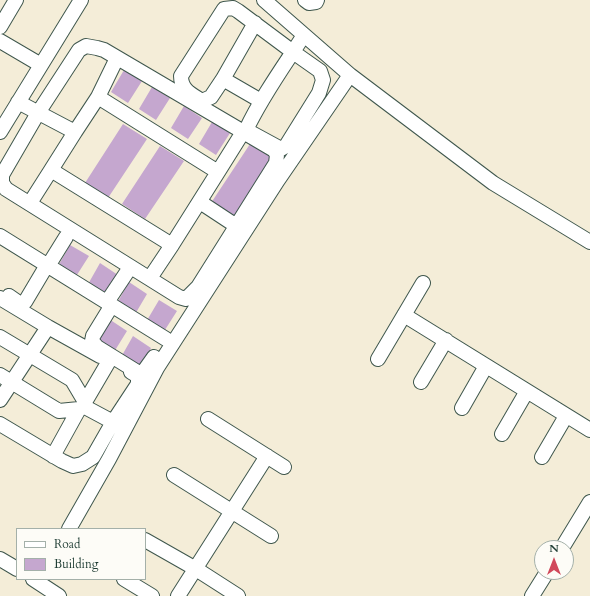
<!DOCTYPE html>
<style>
body{margin:0}
#map{position:relative;width:590px;height:596px;overflow:hidden;background:#f4edd8;font-family:Cardo,serif}
canvas{display:block}
.legend{position:absolute;left:16px;top:528px;width:130px;height:52px;box-sizing:border-box;background:#fdfcf7;border:1px solid #a4b0a9;margin:0;padding:5px 7px;list-style:none;font-size:12px;color:#1f3d34}
.legend li{display:flex;align-items:center;gap:8px;height:20px}
.legend b{width:20px;border:1px solid #a4b0a9}
.north{position:absolute;left:534px;top:540px;width:40px;height:40px;box-sizing:border-box;background:#fdfcf7;border:1px solid #a4b0a9;border-radius:50%;rotate:0deg;font-size:11px;font-weight:700;line-height:16px;text-align:center;color:#1f3d34}
.north::after{content:'';display:block;margin:auto;width:14px;height:18px;background:#d1495b;clip-path:polygon(50% 0,100% 100%,50% 72%,0 100%)}
</style>
<div id="map">
<canvas width="590" height="596"></canvas>
<ul class="legend">
<li><b style="height:5px;background:#fff"></b>Road</li>
<li><b style="height:11px;background:#c5a7cf"></b>Building</li>
</ul>
<div class="north">N</div>
</div>
<script>
const ctx = document.querySelector('canvas').getContext('2d');
ctx.lineJoin = 'round';
function fill(path, color) { ctx.fillStyle = color; ctx.fill(path, 'evenodd'); }
function trace(path, color, width, dash) { ctx.strokeStyle = color; ctx.lineWidth = width; ctx.lineCap = dash ? 'butt' : 'round'; ctx.setLineDash(dash || []); ctx.stroke(path); }
const building = new Path2D(`
 M124,70L142,81L128,103L111,92Z
 M152,87L170,98L156,120L139,109Z
 M184,106L202,118L188,139L171,128Z
 M212,122L230,133L216,155L199,144Z
 M123,124L147,139L108,198L85,183Z
 M250,144L274,159L235,218L211,203Z
 M160,146L184,161L145,219L122,204Z
 M70,245L89,256L75,278L57,268Z
 M100,263L118,275L105,297L87,286Z
 M129,282L147,294L134,316L116,305Z
 M159,300L177,311L163,333L146,322Z
 M109,319L127,331L114,352L96,342Z
 M133,336L151,348L138,370L120,359Z`);
const minor = new Path2D(`
 M305,0L309,3L316,2L317,0
 M255,23L223,79L211,97L202,101C191,94 181,90 181,76L224,9L233,8L238,11L293,52L320,71L323,80L319,93L286,146L281,149L246,130C262,96 284,66 304,35
 M0,27L16,0
 M0,41L41,65
 M86,46L97,48L104,50L274,150L277,155L276,163L198,287L186,299L179,297L6,189L2,183V175L38,113L79,50Z
 M350,75L493,183L590,242
 M223,79L261,101
 M98,97L117,58
 M18,102L75,132L51,170L172,245L218,172L98,97L75,132
 M0,132L81,0
 M218,172L243,132
 M200,202L244,231
 M30,203L51,170
 M0,236L166,339
 M48,266L66,237
 M150,278L172,245
 M9,296L19,303L25,302L47,265
 M0,298L48,327L100,356
 M107,302L127,272
 M112,305L93,336L92,341L97,347L139,373L144,371L154,357
 M404,315L590,430
 M0,337L72,380L85,402V407
 M378,359L423,283
 M0,375L59,411L79,409L85,407L113,422
 M421,382L446,340
 M0,400L48,327
 M85,402L109,361
 M462,408L486,366
 M208,419L284,467
 M0,424L62,461L73,466L82,464L93,457L113,422L138,384V378L136,375L131,372
 M502,434L527,391
 M53,456L79,409
 M542,457L566,416
 M174,475L271,536
 M69,529L109,459L157,368L278,180L350,75L264,0
 M145,540L196,569L238,596
 M562,548L590,502
 M0,559L17,569
 M33,579L59,596
 M124,579L152,596
 M178,596L267,456
 M532,596L547,572`);
fill(building, '#c5a7cf');
trace(minor, '#3f574d', 16);
trace(minor, '#fff', 14);
</script>
